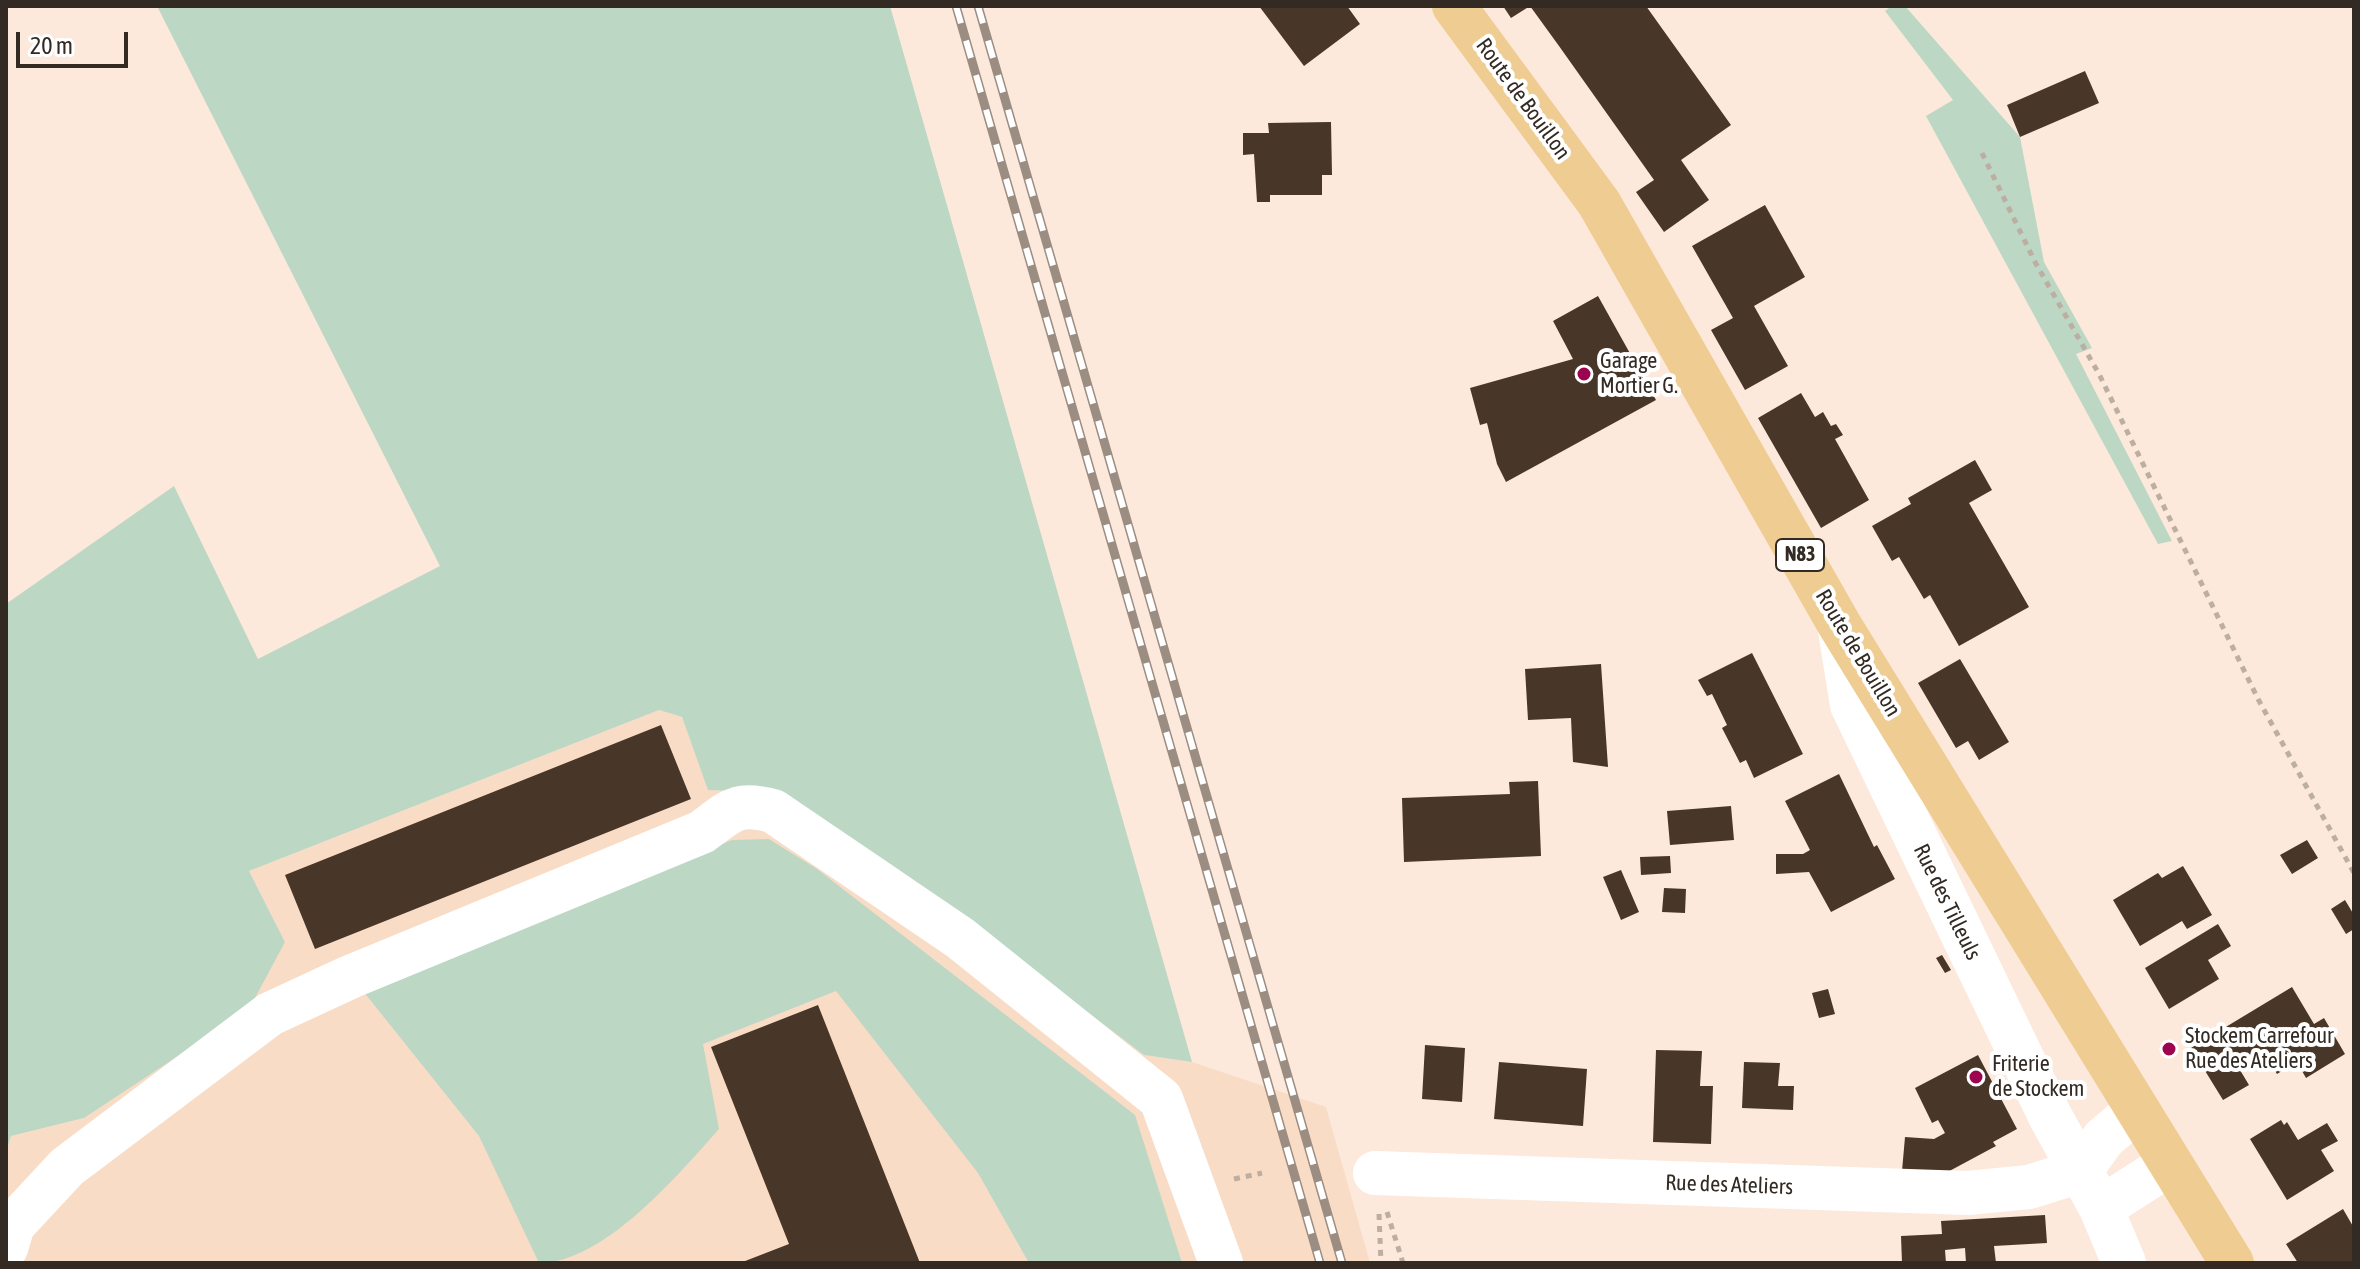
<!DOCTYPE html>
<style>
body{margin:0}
#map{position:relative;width:2360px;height:1269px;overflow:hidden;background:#fce9db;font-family:"Asap Condensed",sans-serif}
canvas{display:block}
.frame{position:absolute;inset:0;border:8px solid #332a23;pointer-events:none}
.scale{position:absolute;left:16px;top:32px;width:112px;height:36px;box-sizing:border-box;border:4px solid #332a23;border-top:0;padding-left:10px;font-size:24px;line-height:28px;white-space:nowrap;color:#332a23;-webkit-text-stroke:6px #fff;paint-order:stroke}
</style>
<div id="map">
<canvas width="2360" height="1269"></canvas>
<div class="frame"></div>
<div class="scale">20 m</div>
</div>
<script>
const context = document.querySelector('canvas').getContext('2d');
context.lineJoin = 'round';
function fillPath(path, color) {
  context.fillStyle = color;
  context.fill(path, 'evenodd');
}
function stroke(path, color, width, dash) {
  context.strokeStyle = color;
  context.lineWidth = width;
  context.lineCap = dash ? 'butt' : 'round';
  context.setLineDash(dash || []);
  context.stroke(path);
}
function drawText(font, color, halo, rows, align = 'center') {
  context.font = font + ' "Asap Condensed",sans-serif';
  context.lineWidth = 8;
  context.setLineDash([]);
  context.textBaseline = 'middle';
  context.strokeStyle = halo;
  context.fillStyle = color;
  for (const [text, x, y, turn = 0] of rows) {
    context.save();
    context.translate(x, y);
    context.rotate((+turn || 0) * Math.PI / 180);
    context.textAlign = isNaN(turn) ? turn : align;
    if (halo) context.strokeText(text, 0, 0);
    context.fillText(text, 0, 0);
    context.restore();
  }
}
const built = new Path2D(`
 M659,710l23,7 27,73 75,3 111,74 249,188 48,7 134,45 44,156h-1364v-110l5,-17 73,-18 201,-176 -36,-71z`);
const green = new Path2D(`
 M157,6h733l302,1056 -48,-7 -249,-188 -111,-74 -76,-3 -26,-73 -23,-7 -410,161 36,71 -36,67 -165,109 -73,18 -5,17v-549l168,-118 84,173 182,-93z
 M1892,6h13l115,131 24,125 48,86 -16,6 96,187 -14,3 -232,-428 27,-16 -68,-89z
 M769,839l48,30 318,246 47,148h-153l-51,-90 -142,-182 -133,53 16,85c-41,46 -115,134 -180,134l-60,-127 -116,-145 369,-151z`);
const building = new Path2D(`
 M1259,6h88l13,18 -56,42z
 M1503,6h143l85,119 -50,35 28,40 -45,32 -28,-40 18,-12 -95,-134 -29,-40 -19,12z
 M2085,71l14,32 -79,34 -13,-32z
 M1331,122l1,53h-10v20h-52v7h-13l-3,-48 -11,1v-22h26l-1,-10z
 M1765,205l40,72 -51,29 34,60 -43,24 -34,-60 22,-12 -41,-72z
 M1598,296l58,104 -150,82 -9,-18 -10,-41 -7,2 -10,-37 103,-29 -20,-38z
 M1801,393l14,24 8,-5 8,14 5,-2 7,11 -8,4 34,61 -48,28 -63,-110z
 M1975,460l17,30 -23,13 60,104 -70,39 -29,-51 -6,4 -25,-42 -7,4 -20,-35 39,-22 -3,-6z
 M1752,653l51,101 -49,24 -8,-18 -6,3 -18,-35 5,-3 -15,-31 -5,2 -9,-16z
 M1960,659l49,83 -30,18 -11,-19 -12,7 -38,-65z
 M1601,664l7,103 -35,-5 -2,-44 -43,2 -3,-51z
 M661,725l30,74 -376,150 -30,-74z
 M1839,774l35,73 3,-2 18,34 -64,33 -22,-40 -33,2v-20h27l7,-4 -25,-49z
 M1538,781l3,75 -137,6 -2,-64 108,-4 -1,-12z
 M1731,806l3,34 -64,5 -3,-34z
 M2307,840l11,18 -26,16 -12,-19z
 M1670,856l1,17 -30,2 -1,-18z
 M2183,866l29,49 -25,14 -5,-8 -42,25 -27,-46 45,-27 4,5z
 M1621,870l18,42 -18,8 -18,-43z
 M1664,888l22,1 -1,24 -23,-1z
 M2345,900l9,15v14l-8,5 -15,-25z
 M2218,924l13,22 -23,14 11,19 -50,30 -24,-41z
 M1942,955l9,15 -6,3 -9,-15z
 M2292,987l22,37 10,-6 21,36 -39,24 -9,-16 -20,12 -15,-24 -25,15 12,20 -26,15 -32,-52z
 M1828,989l7,25 -16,4 -7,-25z
 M818,1005l102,258h-180l49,-19 -78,-197z
 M1425,1045l40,3 -3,54 -40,-3z
 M1656,1050l46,1 -2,35h13l-2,58 -58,-2z
 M1978,1055l39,74 -24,13 3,4 -54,29 -40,-4 3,-34 29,2 11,-6 -7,-13 -6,3 -17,-35z
 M1499,1062l88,7 -4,57 -89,-7z
 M1744,1062l36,1 -2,23h16l-1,24 -51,-2z
 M2281,1120l3,5 3,-3 11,18 29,-17 11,18 -17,9 13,21 -47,29 -37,-61z
 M2343,1209l11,19v35h-56l-12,-19z
 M2045,1215l2,28 -53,3 2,17h-30l-1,-15 -20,2 1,13h-44l-1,-27 41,-2 -1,-13z`);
const path = new Path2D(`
 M1982,153l53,109 64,112 159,325 96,174
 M1234,1179l28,-6
 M1387,1212l16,51
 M1379,1214l2,49`);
const minor = new Path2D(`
 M1839,624l13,81 198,411 51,92 23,55
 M2080,1171l24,-33 33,-28
 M1375,1173l593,20 61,-6 51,-16
 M2101,1208l69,-44
 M6,1248l7,-23 54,-58 203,-153 80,-37 352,-145c29,-21 34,-31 71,-21l187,127 201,161 60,164`);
const major = new Path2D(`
 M1454,6l145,197 240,421 393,639`);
const rail = new Path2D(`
 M956,6l364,1257
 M978,6l364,1257`);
const markers = [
 [1584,374,8,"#9d044f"],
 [2169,1049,8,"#9d044f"],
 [1976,1077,8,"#9d044f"]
];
const shields = [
 [1800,555,48]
];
const shieldNames = [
 ["N83",1800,555]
];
const streetNames = [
 ["Route de Bouillon",1523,99,54],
 ["Route de Bouillon",1858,653,59],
 ["Rue des Tilleuls",1947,902,64],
 ["Rue des Ateliers",1729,1185,2]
];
const poiNames = [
 ["Garage",1600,361],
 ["Mortier G.",1600,386],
 ["Stockem Carrefour",2185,1036],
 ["Rue des Ateliers",2185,1061],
 ["Friterie",1992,1064],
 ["de Stockem",1992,1089]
];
fillPath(built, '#f9dcc5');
fillPath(green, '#bdd7c5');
fillPath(building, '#483628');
stroke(path, '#bdaea2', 5, [6, 6]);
stroke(minor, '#fff', 44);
stroke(major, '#efcd92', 44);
stroke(rail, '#9b8d82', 9);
stroke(rail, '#fff', 6, [18]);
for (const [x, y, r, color] of markers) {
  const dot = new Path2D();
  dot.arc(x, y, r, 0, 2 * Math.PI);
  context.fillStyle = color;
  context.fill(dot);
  stroke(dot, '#fff', 3);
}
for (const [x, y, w] of shields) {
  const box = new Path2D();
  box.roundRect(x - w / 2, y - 16, w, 32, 6);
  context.fillStyle = '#fff';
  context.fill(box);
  stroke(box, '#332a23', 2);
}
drawText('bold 20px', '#332a23', null, shieldNames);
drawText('22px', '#332a23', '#fff', streetNames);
drawText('22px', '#332a23', '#fff', poiNames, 'left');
</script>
